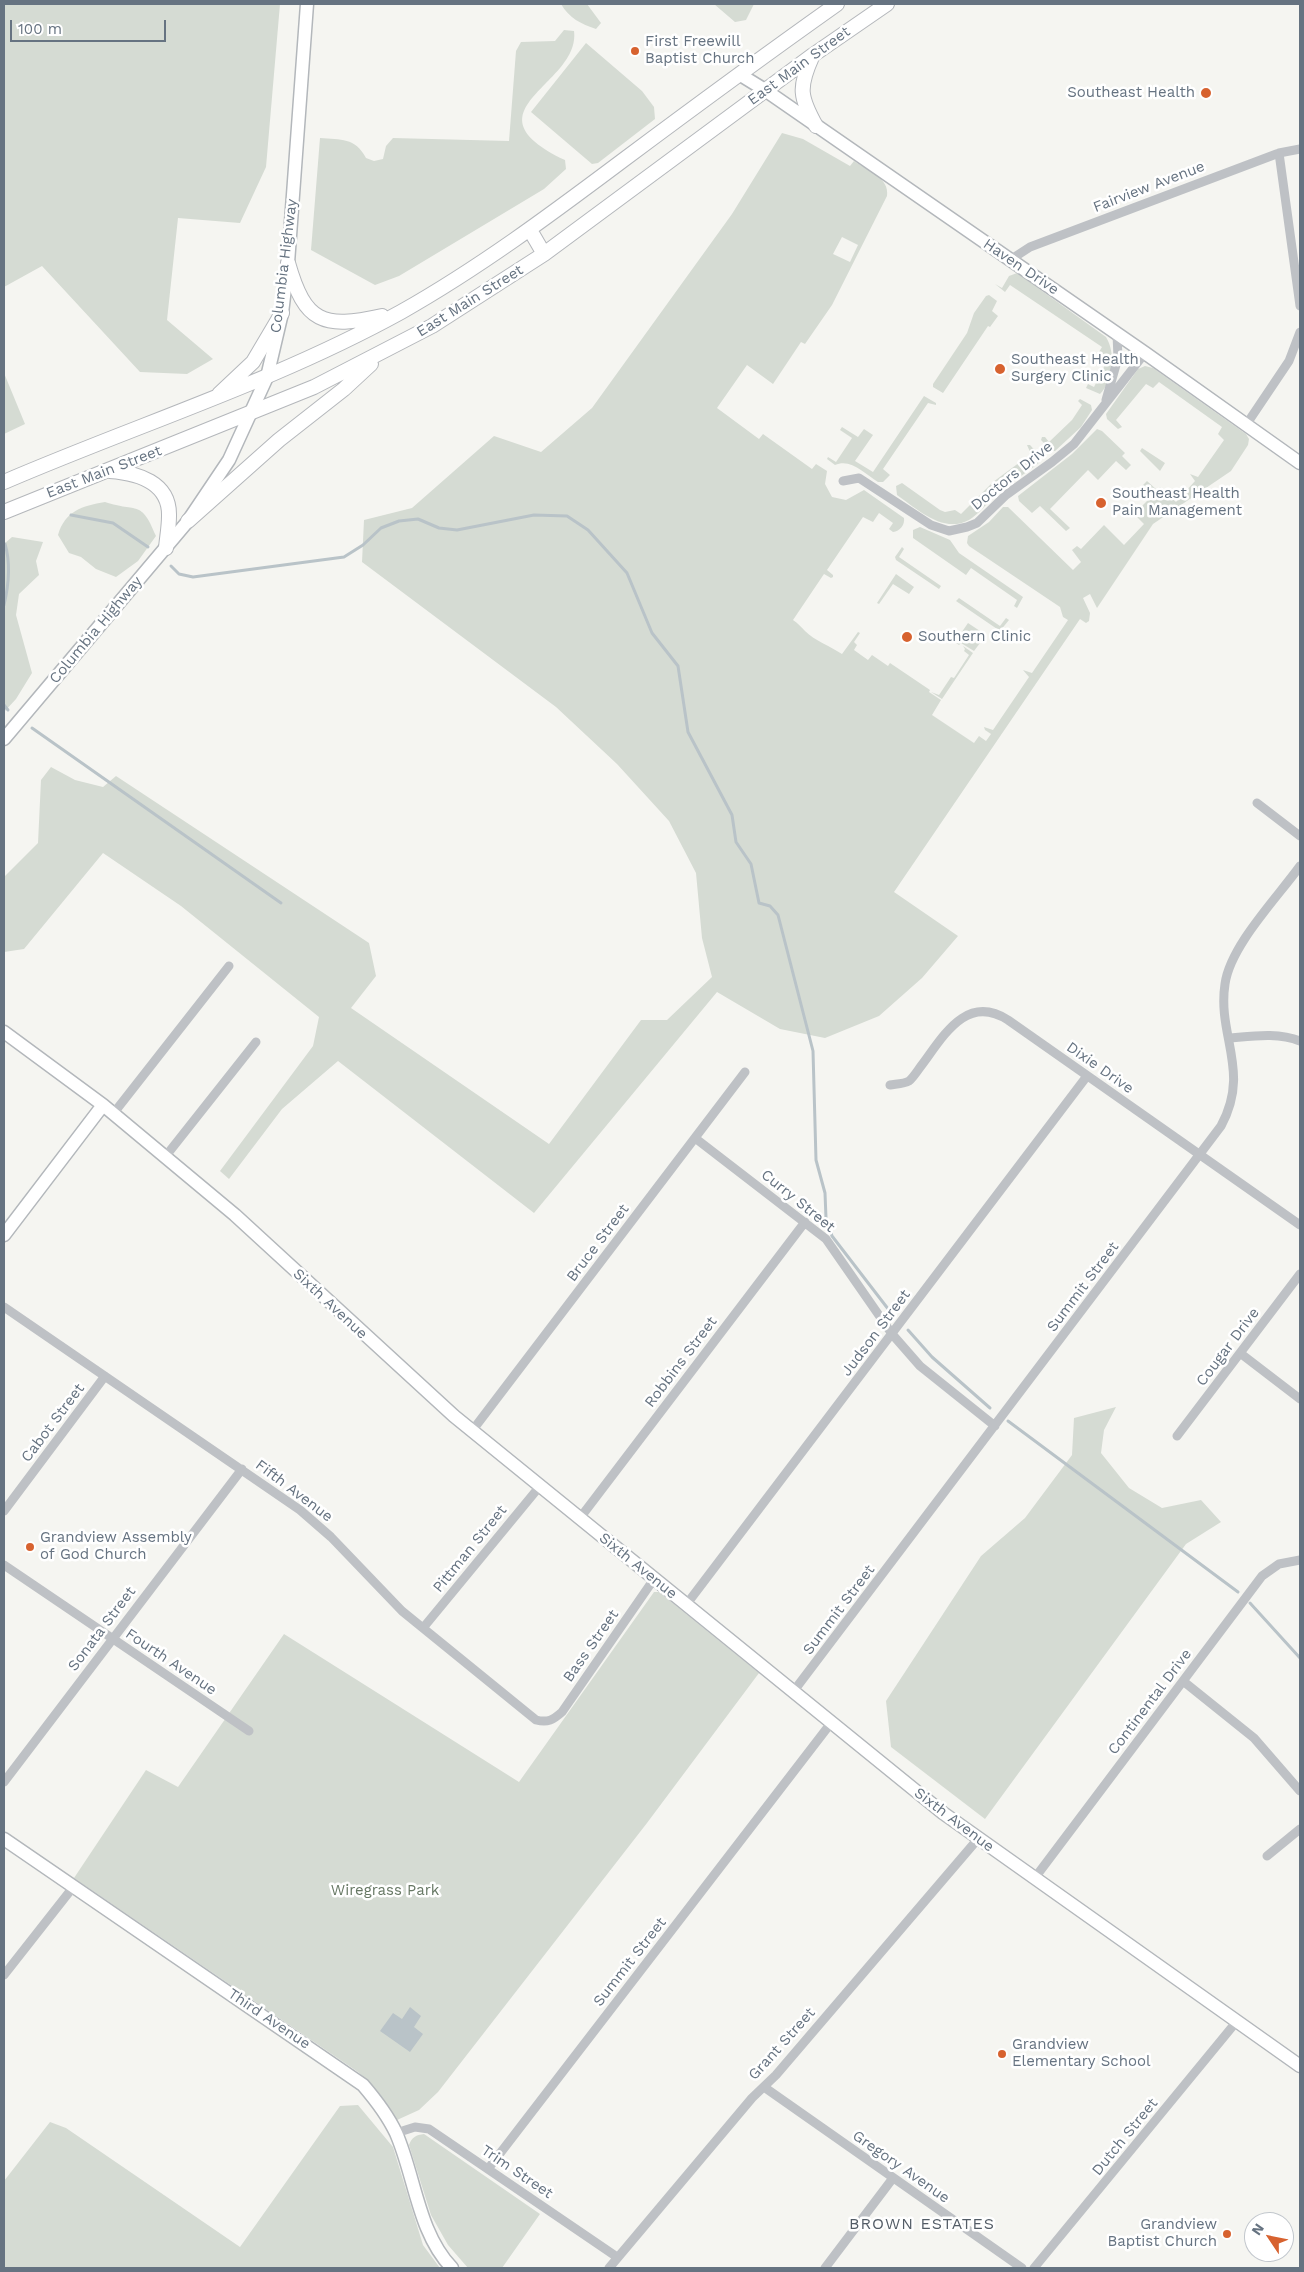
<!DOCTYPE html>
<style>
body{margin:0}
#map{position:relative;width:1304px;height:2272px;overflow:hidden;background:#f5f5f1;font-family:"Work Sans",sans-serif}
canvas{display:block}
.frame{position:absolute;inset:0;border:5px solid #667381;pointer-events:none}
.north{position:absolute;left:1244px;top:2212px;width:50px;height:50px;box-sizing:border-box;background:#fff;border:1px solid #c2c7cd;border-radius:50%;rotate:304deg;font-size:14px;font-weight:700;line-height:20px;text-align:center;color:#667381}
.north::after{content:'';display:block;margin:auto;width:18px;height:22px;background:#d7622f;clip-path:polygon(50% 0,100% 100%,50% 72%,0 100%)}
.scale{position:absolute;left:10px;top:20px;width:156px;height:22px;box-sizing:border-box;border:2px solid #667381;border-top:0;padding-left:6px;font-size:15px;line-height:18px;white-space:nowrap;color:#667381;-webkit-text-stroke:4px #fff;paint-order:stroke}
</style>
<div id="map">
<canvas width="1304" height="2272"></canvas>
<div class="frame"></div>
<div class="north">N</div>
<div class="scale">100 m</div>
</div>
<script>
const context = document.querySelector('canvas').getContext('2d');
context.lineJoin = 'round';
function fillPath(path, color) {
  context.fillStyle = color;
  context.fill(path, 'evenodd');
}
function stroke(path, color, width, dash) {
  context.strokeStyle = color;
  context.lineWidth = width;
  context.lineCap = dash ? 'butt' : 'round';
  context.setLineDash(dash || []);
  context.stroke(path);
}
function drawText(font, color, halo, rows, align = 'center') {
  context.font = font + ' "Work Sans",sans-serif';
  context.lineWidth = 5;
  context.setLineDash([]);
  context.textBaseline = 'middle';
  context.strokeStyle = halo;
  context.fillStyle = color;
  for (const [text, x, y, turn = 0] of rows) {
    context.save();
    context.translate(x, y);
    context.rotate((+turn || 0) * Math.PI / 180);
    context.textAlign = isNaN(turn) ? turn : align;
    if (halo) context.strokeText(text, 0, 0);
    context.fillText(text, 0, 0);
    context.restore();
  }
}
const green = new Path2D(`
 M4,4h276l-14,163 -26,56 -62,-5 -11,102 46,39 -26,15 -47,-2 -98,-106 -38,21z
 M561,4h26l14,19 -5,6c-15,-5 -27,-11 -35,-25z
 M714,4h40l-8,16 -11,2z
 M564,30l10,1c7,54 -113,79 -9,129l1,9 -22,20 -145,87 -24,9 -64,-35 9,-112c21,2 35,-1 46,20l8,3 9,-2 3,-13 7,-8 116,3 7,-90 5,-9 34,-1z
 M586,43l56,48 12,16 1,12 -57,44 -6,1 -61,-52z
 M782,133l21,6 47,27 4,-5c13,9 36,17 33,35l-55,109 -27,39 -4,-2 -28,42 -26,-19 -30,43 42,31 4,-5 49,35 4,-5 11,7 -2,13 7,13 14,3 18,-10 40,28c1,7 -4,13 -11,14l-4,-3 4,-6 -14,-10 -6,9 -10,-5 -36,53 6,5v2l-2,1 -7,-4 -31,46c5,3 8,7 12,11 10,10 25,15 37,23l16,-22 2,1 -6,9 3,3 -3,5 14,10 4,-5 16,11 2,-3 40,27 -1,2 12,8 -9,15 42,28 5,-7 7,5 5,-7 -6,-4 -1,-3 9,3 36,-53 -6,-7 9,3 36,-53 -5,-3 -3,-10 -91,-61 -2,-3 1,-7 21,-14 14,-15h5l65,63 8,-8 -9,-12 5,-4 4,3 23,-24 20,20 20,-21 -10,-10 18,-18 -10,-10 5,-5 10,9 3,-3 16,15 19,-21 -5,-7 8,3 26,-37 -6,-6 4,-7 -63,-45 -6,6 -7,-4 -30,36 6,7 -4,2 -11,-10 -1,-5 32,-45 7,-3 8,2 93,66 3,5 -1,6 -17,26 -78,53 -56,84 -7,-14 -7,4 7,15 -1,8 -3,2 -6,-4 -186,273 64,44 -36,42 -43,38 -54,22 -45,-9 -63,-37 -183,221 -196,-152 -56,48 -53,70 -9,-8 93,-125 6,-29 -138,-111 -78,-53 -79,96 -20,3v-75l34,-34 3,-63 10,-13 24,13 28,7 13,-11 253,167 7,33 -25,32 198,136 92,-124h26l45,-43 -10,-39 -6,-65 -27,-52 -52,-57 -61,-57 -194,-145 2,-42 48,-12 82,-72 47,16 51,-44 140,-194zM842,237l16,8 -8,17 -17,-8z
 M1017,273l89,64c10,16 7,44 -6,57l-14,-6 2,-4 6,3 11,-22 -9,-8 6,-10 -92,-62 -5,7 -10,-8 7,4 7,-12z
 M989,295l8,6 -5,10 6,5 -8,11 -2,-1 -45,67 -10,-6v-3l34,-51 7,-20 12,-17z
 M4,373l21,51 -21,10z
 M924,396l12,7v2l-8,-2 -45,66 7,6 -7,7h-5c-13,-8 -27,-24 -43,-17l-8,-6 1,-2 8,5 16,-24 -12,-8 2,-3 16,10 6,-8 9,6 -18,26 18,11z
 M1080,399l11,6 1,5 -11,17 -26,24h-3l-11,-11 1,-3h3l4,5 23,-22 10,-15 -4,-4z
 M1097,429l5,2 23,22 -3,3 9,9 -5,5 -10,-9 -18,19 -10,-10 -38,39 20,19 -4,3 -26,-25 -8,7 -13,-12 -1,-5 54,-42z
 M1027,445h3l10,11v6c-15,12 -32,22 -46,35 -8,7 -15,17 -25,23 -26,14 -52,-11 -72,-25l-1,-9 6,-3 38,27 5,2 10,-2 6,4 32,-32 38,-28z
 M1142,448l23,15 -5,8 -20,-20z
 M105,502c33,11 36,-3 51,34l-18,25 -22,16 -20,-8 -15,-12 -12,-4 -11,-18c7,-24 24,-29 47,-33z
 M920,527l30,13 9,13 64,44 -6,11 -3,-2 3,-6 -46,-32 -5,7 -53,-37v-8z
 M12,537l31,5 -7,19 3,14 -20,19 -3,21 16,58 -16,26 -12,13v-168z
 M902,547l2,2 -5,8 42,29 -2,3 -43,-29 -1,-3z
 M896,574l18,13 -5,7 -16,-10 -14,20 -2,-1z
 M959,598l41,28 6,-8 3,2 -9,11 -44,-30z
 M968,623l18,12 -12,16 -13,-8 -2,2 -4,-3z
 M963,646l10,7 -31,46 -11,-7 8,3 12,-18 3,1 15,-23 -5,-4 1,-2z
 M1116,1407l-12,23 -3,23 28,35 33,20 39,-8 20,22 -35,22 -201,275 -94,-72 -5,-46 95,-145 44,-38 47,-63 2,-37z
 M654,1592h5l100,81 -112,150 -209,269 -19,18 -22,10 -29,-39 -10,-9 -284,-194 72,-108 32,17 106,-153 235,148z
 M358,2105l35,42 30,98 17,23h-436v-87l46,-59 16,6 174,119 100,-141z
 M424,2134l116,80 -38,54h-34l-20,-23 -17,-30 -22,-70c3,-8 7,-10 15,-11z`);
const water = new Path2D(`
 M410,2007l11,9 -7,11 9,7 -13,18 -30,-21 13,-18 9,6z`);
const stream = new Path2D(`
 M71,515l42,8 35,24
 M171,566l8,8 14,3 151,-20 19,-12 18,-17 18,-7 19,-2 21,9 18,2 77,-15 33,1 21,14 39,43 25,60 26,33 10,66 44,83 4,27 15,22 8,39 11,3 8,9 35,136 3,109 9,33 1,25 6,18 60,78
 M4,605c5,-21 7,-41 1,-61
 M4,705l4,5
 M32,728l249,175
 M908,1330l24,27 58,51
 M1008,1421l230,171
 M1250,1603l50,55`);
const street = new Path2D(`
 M1279,153l21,153
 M1010,260l20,-13 249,-94 21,-4
 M1106,400l12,-42 -1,-24
 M1246,425l43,-64 11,-29
 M843,481l16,-3 72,47 18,6 18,-4 10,-4 29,-28 46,-33 22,-18 71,-91
 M1257,803l43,33
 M1229,1038c24,-2 49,-6 71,3
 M890,1085c5,-1 14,-1 19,-4 4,-3 9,-11 12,-15 22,-29 45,-73 87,-46l292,205
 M113,1114l116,-148
 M695,1138l131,101 66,95 28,32 75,60
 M165,1157l91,-115
 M4,1307l296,203 31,27 71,74 134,109c12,3 17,0 26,-8l92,-133
 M1240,1353l60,46
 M472,1431l273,-359
 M1177,1436l123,-162
 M4,1511l101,-135
 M580,1518l225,-296
 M4,1565l245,166
 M686,1605l401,-529
 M423,1628l117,-142
 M1183,1681l71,57 46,53
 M793,1692l428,-566c30,-55 -4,-90 4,-142 5,-38 52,-86 75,-118
 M4,1782l238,-313
 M1267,1856l33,-27
 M1034,1879l228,-303 17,-12 21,-4
 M4,1975l70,-89
 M764,2087l258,181
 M396,2133l19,-6 14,2 188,128
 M488,2169l343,-446
 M609,2268l143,-170 24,-23 201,-235
 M825,2268l68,-90
 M1034,2268l203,-247`);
const secondary = new Path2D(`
 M739,74l26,16 380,263 155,110
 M4,739l184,-218 41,-61 38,-83 15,-64 6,-50 19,-259
 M4,1032l99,73 132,110 219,201 489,397 357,253
 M4,1235l99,-130
 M4,1839l359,246c12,14 25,31 33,48 19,43 22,100 56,135`);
const primary = new Path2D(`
 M812,57c-14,31 -12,40 4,69
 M530,230l14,24
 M288,263c17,60 35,66 94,53
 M219,394l34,-32 29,-49
 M110,471c27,2 60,11 59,45 0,11 -2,21 -3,32
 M4,482c132,-57 270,-100 397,-170 78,-44 149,-97 221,-151 71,-53 143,-106 215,-157
 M4,512l310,-125 118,-61 112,-72 269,-199 74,-51
 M188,521l91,-81 65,-51 27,-25`);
const markers = [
 [635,51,5,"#d7622f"],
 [1206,93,6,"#d7622f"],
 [1000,369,6,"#d7622f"],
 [1101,503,6,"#d7622f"],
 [907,637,6,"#d7622f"],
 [30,1547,5,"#d7622f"],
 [1002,2054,5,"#d7622f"],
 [1227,2234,5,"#d7622f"]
];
const poiNames = [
 ["First Freewill",645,42],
 ["Baptist Church",645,59],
 ["Southeast Health",1195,93,"right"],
 ["Southeast Health",1011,360],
 ["Surgery Clinic",1011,377],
 ["Southeast Health",1112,494],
 ["Pain Management",1112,511],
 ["Southern Clinic",918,637],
 ["Grandview Assembly",40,1538],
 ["of God Church",40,1555],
 ["Grandview",1012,2045],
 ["Elementary School",1012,2062],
 ["Grandview",1217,2225,"right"],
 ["Baptist Church",1217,2242,"right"]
];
const streetNames = [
 ["East Main Street",799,66,-36],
 ["Fairview Avenue",1149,187,-21],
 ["Columbia Highway",284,266,-83],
 ["Haven Drive",1021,267,34],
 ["East Main Street",470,301,-32],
 ["East Main Street",104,472,-21],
 ["Doctors Drive",1012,476,-39],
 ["Columbia Highway",96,630,-50],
 ["Dixie Drive",1100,1068,35],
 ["Curry Street",798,1201,39],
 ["Bruce Street",598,1243,-53],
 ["Summit Street",1083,1287,-53],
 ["Sixth Avenue",330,1304,43],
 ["Judson Street",876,1333,-53],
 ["Cougar Drive",1228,1347,-53],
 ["Robbins Street",681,1362,-53],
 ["Cabot Street",53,1423,-53],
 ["Fifth Avenue",294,1491,37],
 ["Pittman Street",470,1549,-51],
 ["Sixth Avenue",638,1566,39],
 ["Summit Street",839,1610,-53],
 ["Sonata Street",102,1629,-53],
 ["Bass Street",591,1646,-55],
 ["Fourth Avenue",171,1662,34],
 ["Continental Drive",1150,1702,-53],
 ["Sixth Avenue",954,1820,37],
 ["Summit Street",630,1962,-52],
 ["Third Avenue",269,2019,34],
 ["Grant Street",782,2044,-48],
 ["Dutch Street",1125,2137,-51],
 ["Gregory Avenue",901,2167,35],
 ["Trim Street",517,2172,34]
];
const parkNames = [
 ["Wiregrass Park",385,1891]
];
const neighbourhoodNames = [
 ["BROWN ESTATES",922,2224]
];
fillPath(green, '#d5dbd3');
fillPath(water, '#b9c3c8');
stroke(stream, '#b9c3c8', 3);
stroke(secondary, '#b3b7bb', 15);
stroke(primary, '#b4b7bb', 16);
stroke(street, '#bec1c5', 9);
stroke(secondary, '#fff', 12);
stroke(primary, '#fff', 14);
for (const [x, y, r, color] of markers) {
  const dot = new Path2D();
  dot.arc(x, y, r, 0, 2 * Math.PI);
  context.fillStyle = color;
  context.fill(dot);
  stroke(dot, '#fff', 2);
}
drawText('15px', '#667381', '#fff', poiNames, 'left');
drawText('15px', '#667381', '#fff', streetNames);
drawText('15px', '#677864', '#fff', parkNames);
context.letterSpacing = '1px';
drawText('16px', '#535c66', '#fff', neighbourhoodNames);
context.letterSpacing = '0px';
</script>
